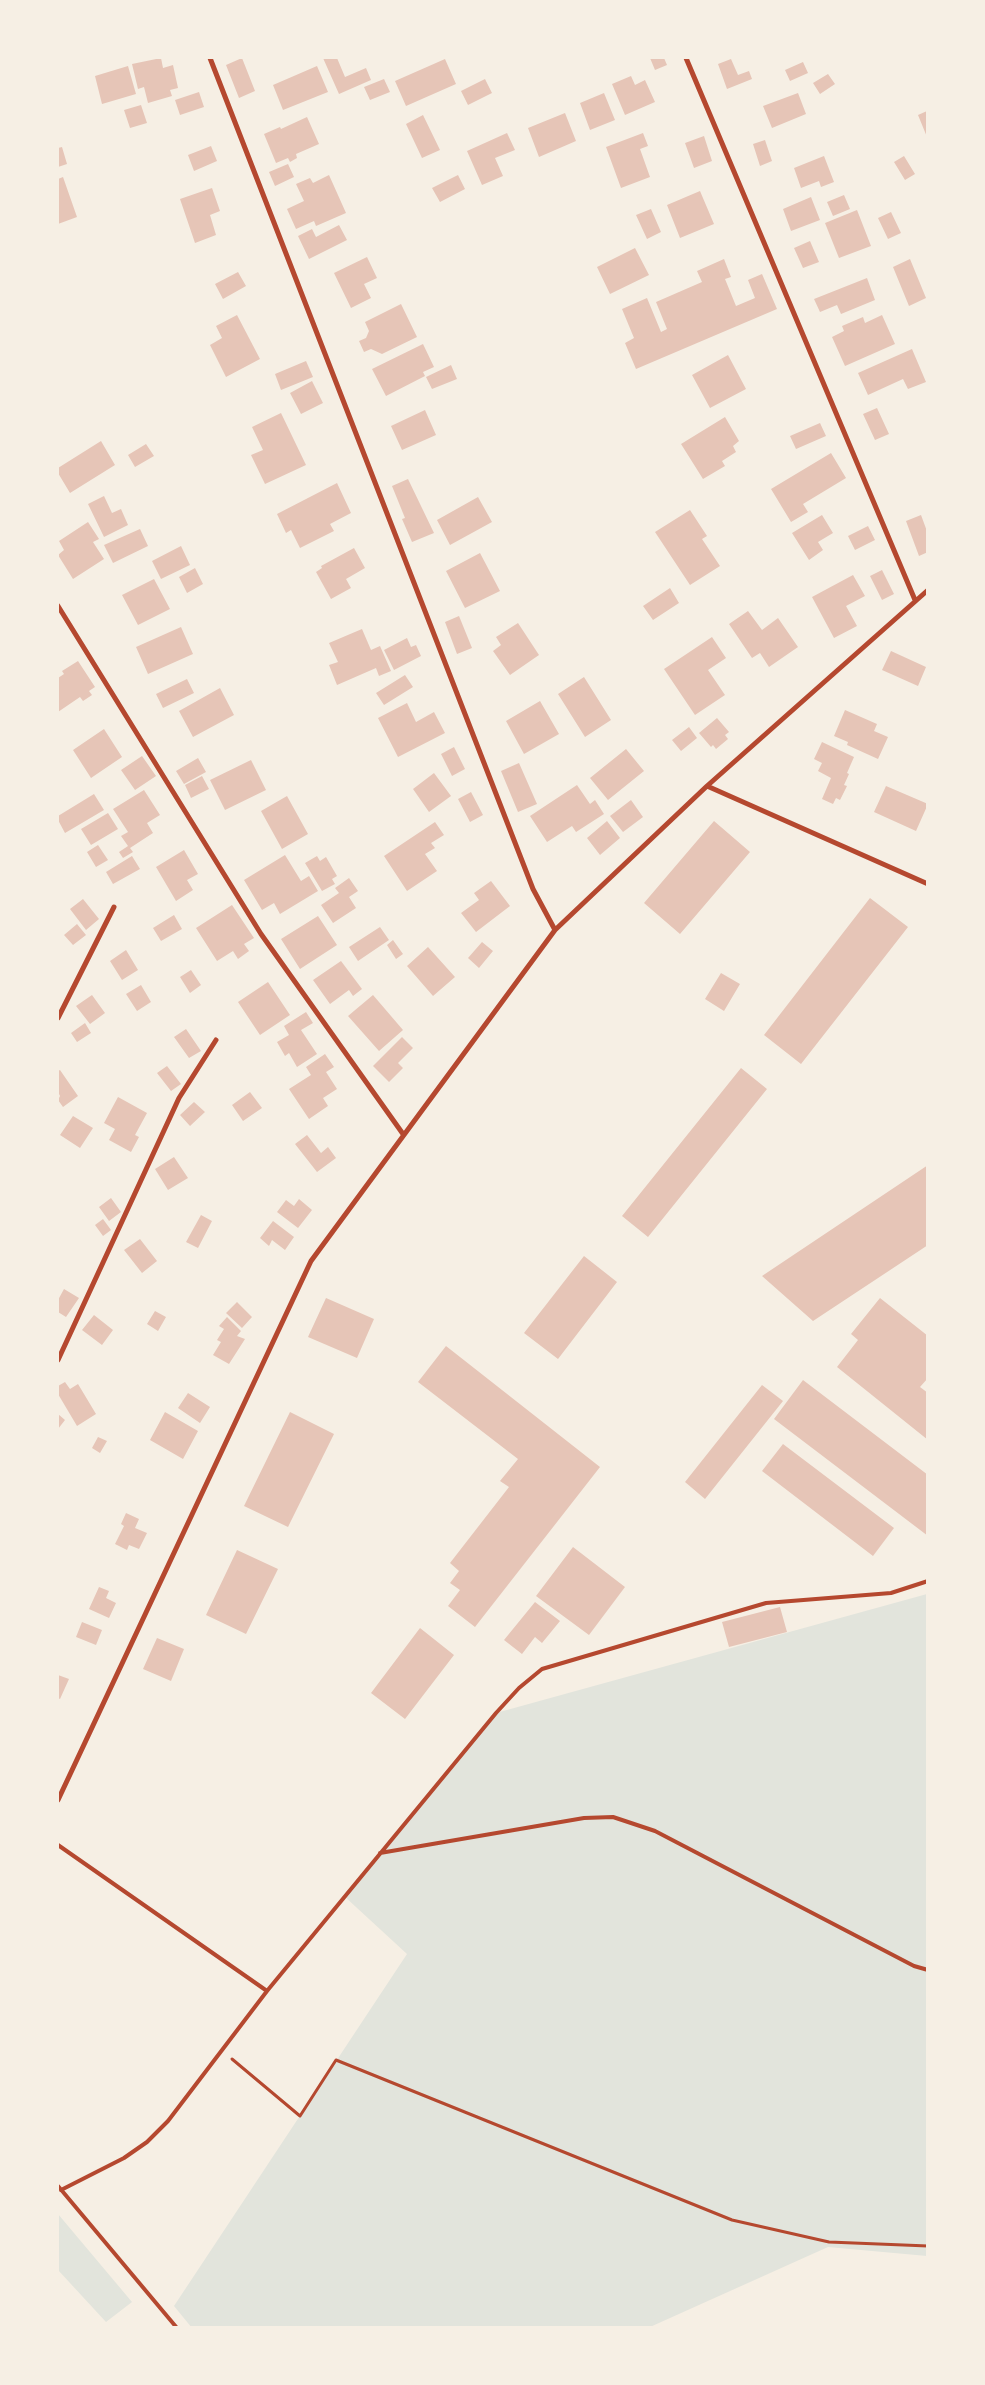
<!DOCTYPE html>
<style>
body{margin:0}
#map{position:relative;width:985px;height:2385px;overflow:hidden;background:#f6efe4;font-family:Lato,sans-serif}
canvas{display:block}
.frame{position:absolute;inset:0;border:59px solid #f6efe4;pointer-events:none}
</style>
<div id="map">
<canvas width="985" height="2385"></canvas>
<div class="frame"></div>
</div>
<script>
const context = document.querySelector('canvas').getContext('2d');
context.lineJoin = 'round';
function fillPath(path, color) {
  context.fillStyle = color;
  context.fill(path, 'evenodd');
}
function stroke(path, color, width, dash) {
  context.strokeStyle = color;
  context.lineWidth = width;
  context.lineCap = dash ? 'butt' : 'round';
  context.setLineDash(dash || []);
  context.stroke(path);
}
const green = new Path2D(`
 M927,1594v662l-99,-9 -178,80 -458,1 -18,-22 233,-352 -63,-58 152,-183z
 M58,2214l74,88 -26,20 -48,-52z`);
const building = new Path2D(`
 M161,58l2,10 10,-3 5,23 -8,2 2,6 -24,7 -4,-16 -6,2 -6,-25z
 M242,58l13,33 -16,7 -13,-33z
 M323,58h14l8,19 21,-9 5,12 -32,14z
 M650,58h14l3,7 -12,5z
 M445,59l11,25 -50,22 -11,-25z
 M731,59l7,16 11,-4 3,8 -25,10 -9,-25z
 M803,62l5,11 -18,8 -5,-11z
 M128,66l8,28 -34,10 -7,-28z
 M317,66l11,26 -45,18 -10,-25z
 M828,74l7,10 -15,10 -7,-11z
 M631,76l4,9 10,-5 10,22 -30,13 -13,-31z
 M384,79l6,13 -20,8 -6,-13z
 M485,79l7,14 -24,12 -7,-14z
 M199,92l5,15 -24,8 -5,-15z
 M604,93l11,27 -25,10 -10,-27z
 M798,93l8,21 -34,14 -9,-22z
 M141,105l6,18 -17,5 -6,-18z
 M927,111v26l-9,-22z
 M565,113l11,28 -37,16 -11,-29z
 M423,115l17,35 -18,8 -16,-34z
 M307,117l12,27 -23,10 1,4 -7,4 -2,-4 -12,5 -12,-29 16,-7 1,2z
 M507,133l8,17 -20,8 8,18 -21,9 -15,-34z
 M643,133l5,13 -8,3 10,28 -29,11 -15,-41z
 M704,136l8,25 -18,7 -9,-25z
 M765,140l7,21 -12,5 -7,-22z
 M211,146l6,15 -23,10 -6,-16z
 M62,147l5,17 -9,3v-19z
 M824,156l10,26 -13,5 -2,-6 -18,7 -7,-20z
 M904,156l11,18 -10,6 -11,-18z
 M288,164l6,13 -19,9 -6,-14z
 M329,175l17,38 -30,13 -2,-5 -18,8 -9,-20 17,-8 -8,-17 14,-6 3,5z
 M458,175l7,14 -25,13 -8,-14z
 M63,177l14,40 -19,7v-45z
 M212,188l8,23 -10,4 6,20 -21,8 -15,-44z
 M700,191l14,33 -34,14 -13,-33z
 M844,195l6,14 -17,7 -6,-14z
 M811,197l9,23 -29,11 -8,-22z
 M651,209l10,23 -14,7 -11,-24z
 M857,210l14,36 -32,12 -14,-35z
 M891,212l10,21 -13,6 -10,-21z
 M339,225l8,15 -38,19 -11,-23 14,-7 4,8z
 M810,241l9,21 -16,6 -9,-20z
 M635,248l14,27 -39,19 -13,-27z
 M367,257l10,21 -13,6 7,14 -20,10 -17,-35z
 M724,259l7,18 -6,2 11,27 19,-8 -7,-18 14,-6 15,35 -141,60 -11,-26 9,-5 -12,-29 25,-11 14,34 6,-3 -11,-27 46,-20 -5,-11z
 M910,259l16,39 -17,8 -16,-39z
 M238,272l8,14 -23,13 -8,-15z
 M867,278l8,22 -34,14 -4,-9 -17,7 -6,-13z
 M401,304l16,33 -35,17 -11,-5 -7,3 -5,-11 7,-3 3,-7 -4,-9z
 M237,315l23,44 -34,18 -16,-32 12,-7 -6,-12z
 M882,315l13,29 -50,22 -13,-29 12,-6 -2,-5 21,-9 2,6z
 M423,344l11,23 -11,5 2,4 -39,20 -14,-27z
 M912,349l14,33 -18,7 -5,-10 -35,16 -10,-22z
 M728,355l18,34 -36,19 -18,-33z
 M306,361l7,16 -32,13 -6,-16z
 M451,365l6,14 -25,10 -6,-12z
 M312,381l11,22 -22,11 -11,-21z
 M877,408l12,26 -14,6 -12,-26z
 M425,410l11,25 -34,15 -11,-24z
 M281,413l25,52 -41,19 -14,-29 12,-5 -11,-23z
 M725,417l14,24 -6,5 3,6 -14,9 3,5 -22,13 -22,-35z
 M820,423l6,13 -30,13 -6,-13z
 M101,441l14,24 -45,28 -12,-20v-5z
 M146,444l8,12 -19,11 -7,-12z
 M831,453l15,25 -43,26 5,8 -17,10 -20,-33z
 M408,479l26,54 -22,9 -10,-23 3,-1 -13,-32z
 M337,483l14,30 -21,11 4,7 -34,17 -9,-18 -5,3 -9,-19z
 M104,496l8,17 9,-4 7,16 -24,12 -16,-33z
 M478,497l14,25 -42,23 -13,-25z
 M690,510l17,26 -5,3 18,27 -30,19 -35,-53z
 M822,515l11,18 -15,9 5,8 -14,10 -17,-27z
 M921,515l7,19v18l-9,4 -13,-35z
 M88,522l11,17 -6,3 11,17 -31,20 -15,-24 6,-5 -5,-9z
 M868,526l7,14 -20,10 -7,-14z
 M140,529l8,17 -35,17 -9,-18z
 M181,546l9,19 -29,14 -9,-18z
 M354,548l11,20 -19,11 5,9 -20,11 -15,-27 6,-4 -1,-2z
 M480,553l20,38 -35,17 -19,-37z
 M195,568l8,16 -16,9 -8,-16z
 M882,570l12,24 -12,6 -12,-24z
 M853,575l12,21 -19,10 11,20 -23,12 -22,-41z
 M154,579l16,30 -32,16 -16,-30z
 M670,588l9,15 -26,17 -10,-14z
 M748,611l14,19 16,-12 20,29 -29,20 -9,-14 -8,5 -23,-34z
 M459,616l13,32 -15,6 -12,-32z
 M518,623l21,32 -29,20 -17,-24 8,-6 -5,-8z
 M181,627l12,27 -45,20 -12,-27z
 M362,629l9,21 9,-4 11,25 -12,5 -3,-8 -39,17 -8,-20 9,-3 -9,-19z
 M712,637l14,21 -18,12 17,25 -30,20 -31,-46z
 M407,638l4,9 5,-2 5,11 -27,14 -10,-20z
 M891,651l35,16 -8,19 -36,-16z
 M78,661l17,26 -6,4 3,4 -9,6 -3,-4 -22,15v-34l6,-4 -2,-3z
 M405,675l8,12 -29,18 -8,-12z
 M584,677l27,43 -26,17 -27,-43z
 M187,679l7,14 -31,15 -7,-14z
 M220,688l14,27 -41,22 -14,-26z
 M540,701l19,33 -35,20 -18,-33z
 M407,703l9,19 18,-10 11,21 -47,24 -20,-39z
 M845,710l32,14 -3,7 14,6 -10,22 -31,-14 1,-3 -14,-6z
 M717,718l12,14 -4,3 3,4 -12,10 -3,-4 -2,2 -12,-14z
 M689,727l8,11 -16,13 -9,-11z
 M104,729l18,28 -31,21 -18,-28z
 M822,742l32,15 -7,16 2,1 -5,11 3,1 -7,14 -4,-2 -3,6 -11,-5 9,-21 -13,-7 4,-8 -8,-4z
 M454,747l11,22 -13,7 -11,-22z
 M626,749l18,22 -36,29 -18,-22z
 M142,756l14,20 -21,14 -14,-20z
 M198,758l8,14 -22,12 -8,-13z
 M251,760l15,30 -41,20 -15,-30z
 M519,763l18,41 -19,8 -17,-41z
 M434,773l17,23 -22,16 -16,-23z
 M202,776l7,13 -18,9 -6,-13z
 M577,785l13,19 5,-4 9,14 -28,18 -4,-6 -25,16 -17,-26z
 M886,786l42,18 -12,27 -42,-19z
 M144,790l16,25 -13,8 6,10 -23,15 3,4 -10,6 -4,-6 9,-6 -7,-10 7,-4 -15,-23z
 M471,792l12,23 -13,7 -12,-23z
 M94,794l10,16 -39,23 -7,-13v-4z
 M287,796l21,38 -26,15 -21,-38z
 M631,800l12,17 -20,15 -13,-16z
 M108,813l10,16 -27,16 -10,-16z
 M607,821l13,17 -20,17 -13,-17z
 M714,821l36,31 -70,82 -36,-31z
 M435,822l9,13 -13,8 4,5 -10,6 12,17 -30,20 -23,-35z
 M98,845l10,15 -12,7 -9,-15z
 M184,850l14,24 -11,6 6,10 -17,11 -20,-34z
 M285,855l16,26 8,-5 9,15 -38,23 -6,-11 -12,7 -18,-30z
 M132,856l8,13 -27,15 -7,-12z
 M317,856l3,5 6,-4 11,19 -5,3 3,5 -13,7 -17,-28z
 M349,878l9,13 -9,6 7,11 -23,15 -12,-18 18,-12 -4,-5z
 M491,881l19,25 -34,26 -15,-19 18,-13 -5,-7z
 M870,898l38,29 -107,137 -37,-29z
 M83,899l16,20 -13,11 -16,-21z
 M232,905l22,33 -10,6 5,7 -11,8 -5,-8 -16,10 -21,-33z
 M174,915l8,14 -21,12 -8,-13z
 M318,916l19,29 -37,24 -19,-30z
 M77,924l9,11 -13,10 -9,-10z
 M380,927l9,13 -31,21 -9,-14z
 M393,940l10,14 -7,5 -9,-14z
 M482,942l11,9 -14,17 -11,-10z
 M428,947l27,30 -22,19 -26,-30z
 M126,950l12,20 -16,10 -12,-19z
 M341,961l21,28 -9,7 -4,-6 -19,14 -17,-24z
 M191,970l10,15 -11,8 -10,-16z
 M721,973l19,11 -16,27 -19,-12z
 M268,982l22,33 -30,20 -22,-33z
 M141,985l10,17 -14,9 -11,-17z
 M92,995l13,18 -15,11 -14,-18z
 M373,995l30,35 -24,21 -31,-35z
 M306,1012l7,11 -12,7 16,24 -20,13 -8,-14 -4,3 -8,-14 12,-7 -5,-9z
 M85,1023l6,10 -14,9 -6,-9z
 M186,1029l15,22 -12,7 -15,-21z
 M402,1037l11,11 -15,15 5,5 -14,14 -16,-16z
 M325,1054l9,13 -8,5 11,17 -14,9 5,8 -19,13 -20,-30 22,-14 -5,-8z
 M167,1066l14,18 -10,7 -14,-18z
 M741,1068l26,21 -119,148 -26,-21z
 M60,1070l18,26 -15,11 -5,-7 2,-4 -2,-4v-21z
 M250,1092l12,16 -19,13 -11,-16z
 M118,1097l29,16 -12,22 4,2 -8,15 -22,-12 6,-11 -11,-6z
 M194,1102l11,10 -15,14 -10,-11z
 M73,1116l20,12 -13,20 -20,-13z
 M307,1135l14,18 7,-6 8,11 -19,14 -22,-28z
 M174,1157l14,21 -20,12 -13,-21z
 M928,1165v80l-115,76 -51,-45z
 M111,1198l10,14 -12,9 -10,-14z
 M299,1199l13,11 -14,18 -21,-16 9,-12 8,6z
 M201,1215l11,6 -14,27 -12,-6z
 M103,1219l8,11 -8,6 -8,-11z
 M273,1221l21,16 -9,13 -13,-10 -3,6 -9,-8z
 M140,1239l17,22 -15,12 -18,-23z
 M584,1256l33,26 -59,77 -34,-26z
 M64,1289l15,9 -13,19 -8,-5v-12z
 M326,1298l48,21 -17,39 -49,-21z
 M880,1298l48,38v42l-8,9 8,6v47l-91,-73 21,-27 -7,-6z
 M237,1302l15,15 -10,11 -16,-15z
 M155,1311l11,6 -8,14 -11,-7z
 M94,1315l19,15 -11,15 -20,-15z
 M227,1317l14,14 -4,5 8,3 -16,25 -16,-9 8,-13 -4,-2 7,-11 -5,-3z
 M446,1346l154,121 -125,160 -27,-21 12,-16 -10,-7 9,-12 -9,-8 59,-76 -9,-6 18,-22 -100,-77z
 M803,1380l125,95v61l-154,-117z
 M65,1382l5,7 8,-5 18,30 -19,12 -19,-32v-8z
 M762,1385l21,16 -78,98 -20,-17z
 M188,1393l22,14 -10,16 -22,-15z
 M165,1412l33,19 -15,28 -33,-19z
 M290,1412l44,22 -46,93 -44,-21z
 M58,1414l7,6 -7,9z
 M98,1437l9,4 -7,12 -8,-5z
 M783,1444l111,84 -21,28 -111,-85z
 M126,1513l13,6 -4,9 12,5 -8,16 -10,-4 -2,5 -12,-6 9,-18 -3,-2z
 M573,1547l52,40 -36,48 -53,-39z
 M237,1550l41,19 -32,65 -40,-19z
 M99,1587l10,4 -3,7 10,5 -7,15 -20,-9z
 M535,1602l25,19 -18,22 -7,-6 -13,17 -18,-14z
 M780,1607l7,25 -58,15 -7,-25z
 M82,1622l20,8 -6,15 -20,-8z
 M420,1628l34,27 -49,64 -34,-26z
 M157,1638l27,11 -13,32 -28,-12z
 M58,1675l11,4 -9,20 -2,-1z`);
const path = new Path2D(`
 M232,2059l68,57 36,-56 396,160 97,22 99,4`);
const service = new Path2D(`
 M58,1845l209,146
 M380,1853l204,-35 29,-1 42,14 259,135 14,4
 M58,2186l119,142
 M61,2190l63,-32 23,-16 21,-21 99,-130 229,-278 23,-25 23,-19 224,-66 125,-10 37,-12`);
const minor = new Path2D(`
 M210,58l323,831 22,41
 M686,58l229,542
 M58,606l203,328 142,200
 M707,786l221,98
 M58,1018l56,-111
 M58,1360l121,-262 37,-58
 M58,1800l253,-539 244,-331 152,-144 221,-196`);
fillPath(green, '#e2e4dc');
fillPath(building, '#e6c5b7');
stroke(path, '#b5482f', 3);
stroke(service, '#b5482f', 4);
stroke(minor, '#b5482f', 5);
</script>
